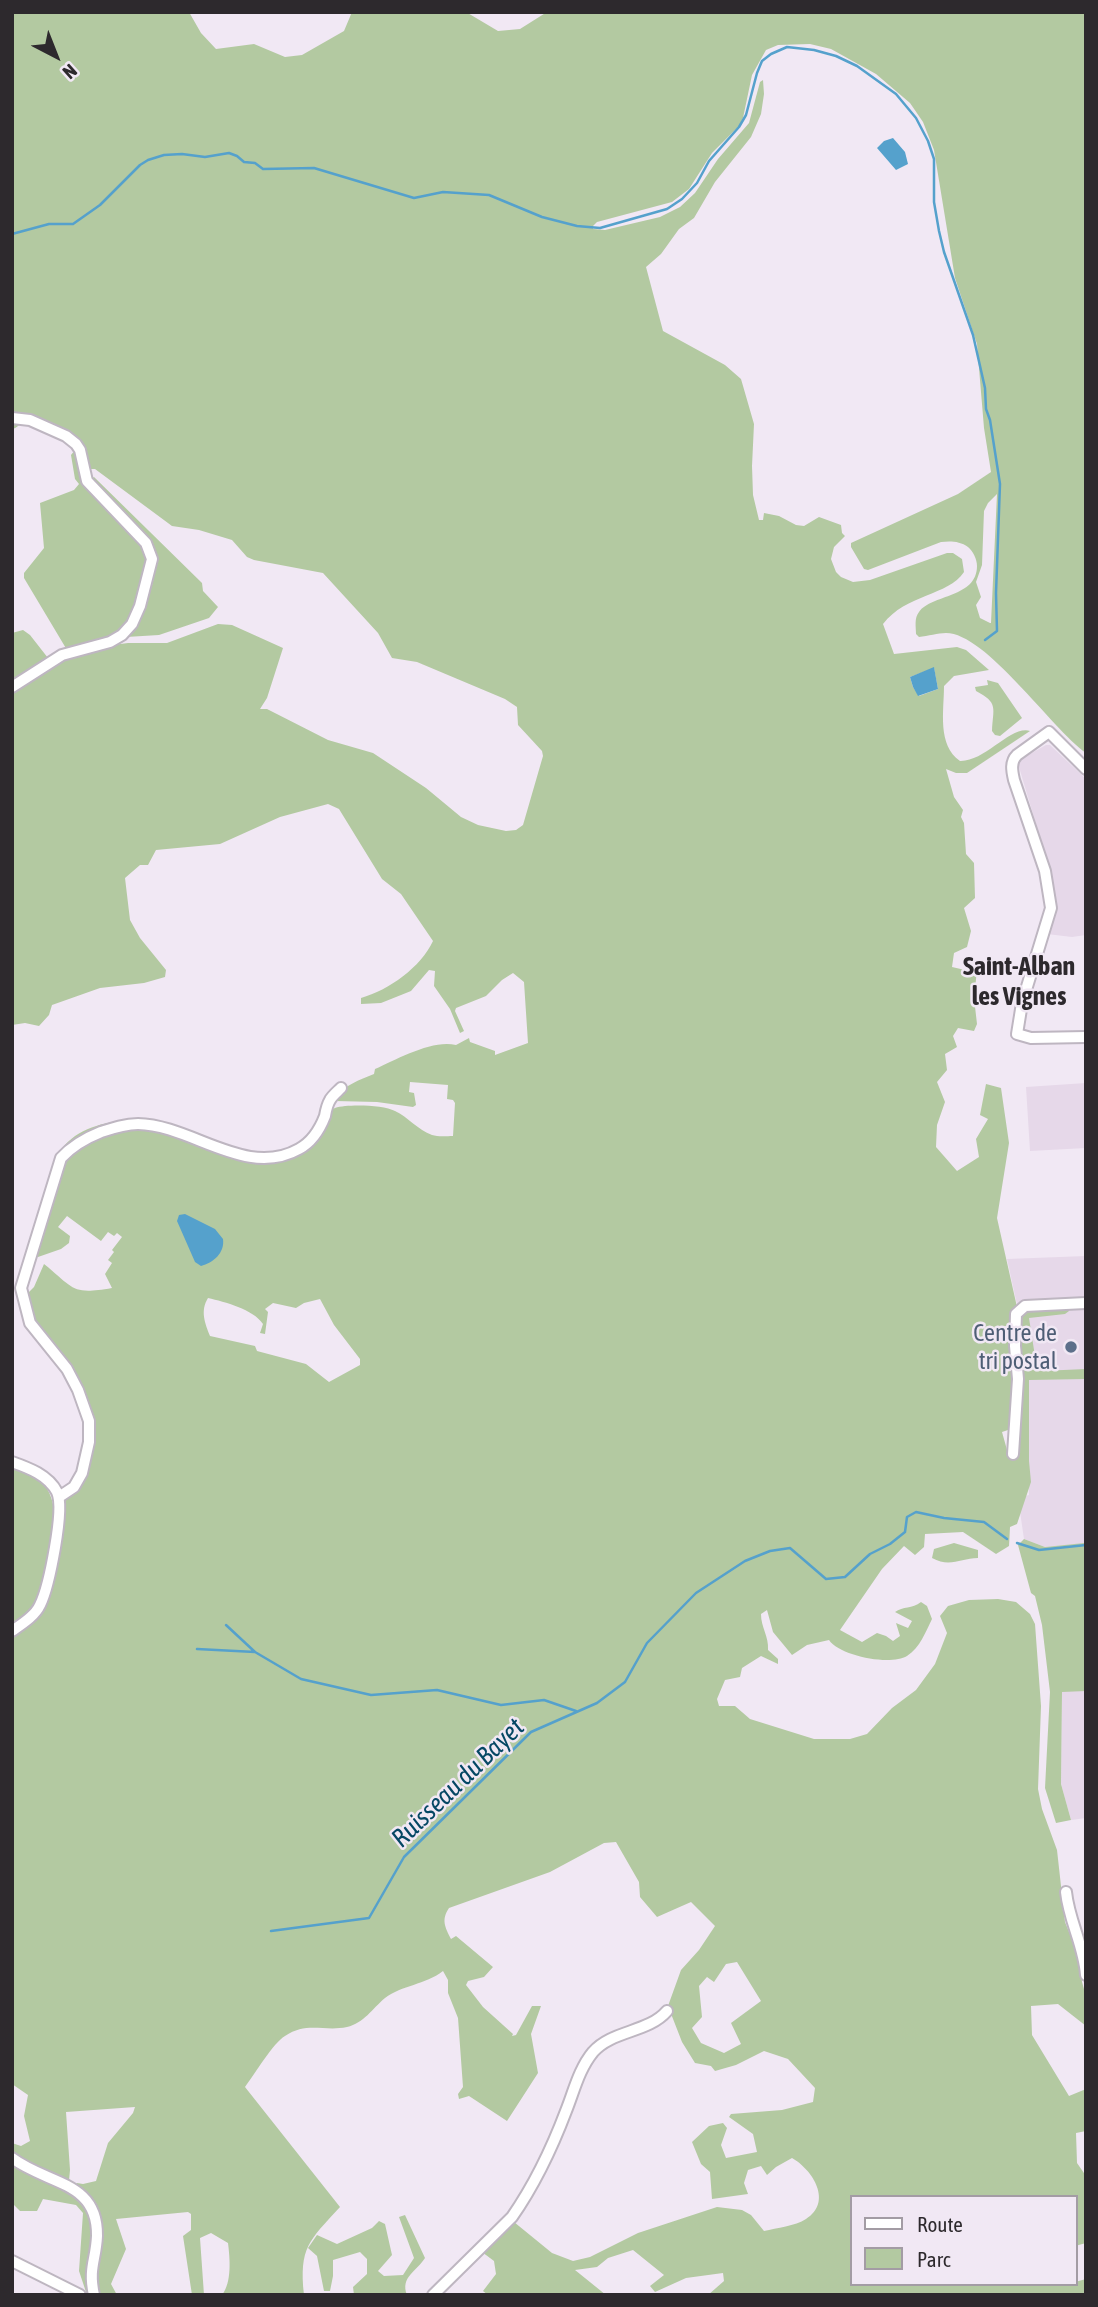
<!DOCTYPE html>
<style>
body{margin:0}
#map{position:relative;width:1098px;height:2307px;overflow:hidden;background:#f1e8f4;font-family:"Asap Condensed",sans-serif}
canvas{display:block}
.frame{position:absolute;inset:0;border:14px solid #2d292d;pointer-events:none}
.legend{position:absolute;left:850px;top:2195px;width:228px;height:91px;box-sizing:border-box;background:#f1e8f4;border:2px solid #a39ca4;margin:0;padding:9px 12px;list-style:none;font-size:21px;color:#2d292d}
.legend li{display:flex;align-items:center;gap:14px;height:35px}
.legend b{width:35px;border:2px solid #a39ca4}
.north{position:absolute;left:21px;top:21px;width:70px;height:70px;-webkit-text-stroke:5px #f1e8f4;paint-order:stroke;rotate:138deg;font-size:19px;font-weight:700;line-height:28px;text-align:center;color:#2d292d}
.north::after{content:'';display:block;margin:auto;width:24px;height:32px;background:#2d292d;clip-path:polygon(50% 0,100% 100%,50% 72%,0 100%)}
</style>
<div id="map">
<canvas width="1098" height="2307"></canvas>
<div class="frame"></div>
<ul class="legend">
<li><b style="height:9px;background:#fff"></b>Route</li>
<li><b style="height:19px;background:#b3c9a1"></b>Parc</li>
</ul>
<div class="north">N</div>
</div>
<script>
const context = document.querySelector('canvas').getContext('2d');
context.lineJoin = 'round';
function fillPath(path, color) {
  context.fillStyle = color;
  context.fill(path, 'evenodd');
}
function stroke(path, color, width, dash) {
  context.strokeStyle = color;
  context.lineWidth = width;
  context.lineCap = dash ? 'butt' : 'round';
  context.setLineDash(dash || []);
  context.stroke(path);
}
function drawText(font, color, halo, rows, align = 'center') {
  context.font = font + ' "Asap Condensed",sans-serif';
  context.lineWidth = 5;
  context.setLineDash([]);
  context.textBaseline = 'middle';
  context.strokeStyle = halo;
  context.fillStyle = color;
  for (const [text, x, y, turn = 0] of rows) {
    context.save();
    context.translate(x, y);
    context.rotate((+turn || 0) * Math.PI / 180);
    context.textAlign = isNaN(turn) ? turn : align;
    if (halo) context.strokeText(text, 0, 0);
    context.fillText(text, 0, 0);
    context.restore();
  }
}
const built = new Path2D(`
 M1046,745h4l36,34v156l-14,2 -25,-3 8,-25 1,-10 -9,-38 -28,-94 2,-8z
 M1086,1083v65l-56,3 -4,-64z
 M1086,1256v287l-41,4 -21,-8 -6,-41 11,-3 -6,-163 -16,-73z
 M1062,1691h24v127l-15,2 -10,-36z`);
const green = new Path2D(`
 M12,12h177l12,21 15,16 38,-5 31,13 17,-2 42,-24 8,-19h114l32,19 22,-2 27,-17h539v741c-35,-25 -100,-120 -140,-120 -8,0 -18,3 -27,4l-3,-3c0,-7 -2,-16 3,-22 13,-18 58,-14 58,-46 0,-7 -4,-15 -9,-19 -8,-6 -18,-6 -27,-5l-73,28 -4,-1 -13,-22v-4l107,-49 33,-22 -7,-44 -7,-84 -22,-66 -21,-128 -11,-28 -13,-19 -34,-29 -45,-25 -21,-5 -32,1 -12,5 -14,25 -9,43 -4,8 -27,27 -23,36 -17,13 -75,20 -4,4v3l12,1 55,-13 20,-10 15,-14 23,-34 31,-36 11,-41 3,-2 1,14 -3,20 -10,23 -36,45 -21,36 -15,11 -18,25 -15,13 17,64 62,34 16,14 13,45 -2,42 1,29 6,25h4l1,-7 15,3 17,9 8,1 15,-9 22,8 1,8 3,3 -11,11 -3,12 5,13 5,5 12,5 17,-2 77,-27h6l9,6 2,13c-16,24 -58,22 -81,52l11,30 63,-7 9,3 23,20 -35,6 -10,10c0,25 -7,59 16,75 25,1 51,-36 70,-30l-63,42h-11l-10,-4 8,28 9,13 -2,7 3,6 2,31 8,9 1,35 -11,10 7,23 -4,16 -13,6 -2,14 13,3 7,-4 5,4 -3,28 3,26 -3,7 -16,-3 -5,8 4,11 -12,7 2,16 -10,12 8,20 -8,23 -1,22 21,24 22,-14 -3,-18 12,-20 -8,-4 6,-31 15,4 8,55 -12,75 20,89 -5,10 -1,8 5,57 -5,47 -9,3 7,25h6l6,-78 -5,-57c6,-20 34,-13 52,-13l1,2 -4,3 -36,4 8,51 4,2 45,-2v10l-57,1v81l2,21 -14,42 -7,3 -1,19 -13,8 -33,-22 -38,2 -1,13 -9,8 -11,-9 -22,23 -42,61 22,12 15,-9 9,3 7,5 7,-5 -4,-13 12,5 4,-7 -17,-9c8,-6 17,-3 26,-10l6,4 5,13c-6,12 -12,29 -25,37 -17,10 -67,0 -78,-16l-22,5 -15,10 -19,-23 -6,-22 -6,4c0,14 8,22 7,36l10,9v5l-17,-8 -19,12 -2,9 -15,3 -8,19 2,7h16l15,13 64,20h36l17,-5 25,-26 24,-18 19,-26 12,-31 -7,-17 8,-10 21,-6 29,-1 18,3 14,12 5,10 6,82 -3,83 4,20 15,41 8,72 15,37 2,23 4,14v30l-28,-22 -27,2 1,29 37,61 17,-7v42l-10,2 1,30 9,13v67l-11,3v-49h-224v87h224v-2l11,-3v16h-378l16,-14 -1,-8 -37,5 -31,14 -5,-6 14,-11 -31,-25 -25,8 -11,9 -22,3 31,25h-118l-5,-4 13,-17 -2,-13 -12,-9 32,-30 38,31 21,8 17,-4 48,-24 79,-26 25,3 9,5 13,16c13,-3 31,-5 42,-12 27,-17 7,-49 -14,-61l-16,9 -9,8 -6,-9 -13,4 -4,13 4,11 -36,5 -2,-27 -9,-8 -9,-22 17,-16 14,-3 4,5 -6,17 5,13 31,-6 -4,-18 -24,-17 2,-3 51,-4 31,-8 2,-14 -27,-29 -24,-8 -28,14 -21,6 -4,-5 -16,-3 -13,-21 -14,-36 13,-36 18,-20 16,-24 -24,-24 -34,15 -17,-20 -1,-15 -23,-40 -12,1 -54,29 -101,36c-8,12 -4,19 2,31l5,-3 37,31 -9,10 -16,4 -2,4 17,22 30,27 -1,2 4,-1 16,-29h9l-10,28 7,39 -31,48 -38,-25 -10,3 -1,-5 5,-7 -5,-69 -10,-25v-13l-5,-9c-18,14 -41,14 -58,27 -13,11 -21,25 -38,29 -23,5 -40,-6 -62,9 -12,7 -30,38 -40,51l95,120c-31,34 -41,40 -36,88h-82c10,-13 8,-36 6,-52l-17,-10 -11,5 4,57h-12l-9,-59 8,-6v-16l-3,-2 -72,7 10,30 -15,35 6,11h-30l-8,-24 4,-58 -7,-8 -33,-6 -6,12h-17l-8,-8v-60l9,3 9,-5 -6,-25 4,-21 -16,-11v-621c36,13 43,33 44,68l5,2 1,-35h4c33,-29 32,-79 13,-116 -17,-34 -44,-44 -54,-86l9,-9 10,-23c31,25 27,31 68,24l-7,-14 7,-11 -4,-3 6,-8 -2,-2 10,-13 -5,-4 -3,3 -6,-4 -7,9 -34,-25 -9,11 12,9 -1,7 -8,6 -23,8 -4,-1 30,-97 -8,-1c13,-25 38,-34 64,-37l2,8 22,-2 11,1 87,31c32,7 69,2 82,-34 3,-7 3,-14 11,-17 13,-4 48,-3 60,3 13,6 23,19 37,24 6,2 15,1 21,1l2,-33 -2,-3 -6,-1 1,-14 -38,-3 -1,10 5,1 2,12 -3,2 -36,-5 -42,-1 -1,-3c11,-13 25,-18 40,-24l1,-5c22,-10 58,-30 81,-24l13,-7 1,4 25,9v4l33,-12 -4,-61 -11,-9 -11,7 -16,16 -30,12 -1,3 9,20 -4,2 -10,-24 -16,-23 1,-15 -6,-1 -18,21 -30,12 -20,1v-6c28,-8 60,-31 72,-57l-32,-47 -19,-15 -43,-70 -11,-5 -48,13 -60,27 -64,6 -8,15h-8l-15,13 5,42 10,18 26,32 -1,7 -21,6 -44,5 -48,17 -3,10 -10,11 -14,-3 -13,2v-392l11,-3 7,5 18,23v5l57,-17 23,-3h39l51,-19 14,1 51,23 -16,50 -7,11h7l61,31 45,13 53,35 35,29 17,8 28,6 10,-1 7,-5 20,-69 -1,-5 -24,-26 -1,-18 -12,-8 -88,-37 -25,-4 -14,-25 -55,-60 -69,-13 -7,-3 -15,-17 -33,-10 -27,-4 -77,-57h-5c-6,-8 -5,-20 -11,-27 -10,-11 -38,-21 -52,-27h-5c-1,8 -2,12 -10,14zM997,494l-6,129h-1l-10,-5 -4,-13 5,-8 -5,-15 6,-17 2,-54 4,-8zM934,668l4,21 -19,7 -6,-9 -3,-10zM208,1298c17,4 45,11 55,26l-3,9 5,1 3,-22 -3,-3 8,-6 23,5 8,-5 16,-4 14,26 26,34v6l-31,17 -23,-18 -49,-13 -2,-5 -45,-10c-5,-13 -10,-25 -2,-38zM737,1962l24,39 -30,22 10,21 -17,9 -23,-10 -9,-15 10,-11 -3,-31 8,-9 7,5 12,-18zM135,2107l-2,6 -25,30 -12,38 -13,3 -6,-1 -9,8 2,-21 -4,-58z
 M75,450l14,30 5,-3 108,106 1,8 15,16 -9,11 -50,17 -33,2c15,-22 30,-49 29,-76l-21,56 -18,18 -49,15 -43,-72v-5l20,-25 -4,-45 34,-13 5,-6 -4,-5 -4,-24z
 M987,680l11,3 24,35 -22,18 -5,-1 -3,-4c1,-23 7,-28 -16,-40l-1,-4 13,-2z
 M1024,1539l21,8 39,-4 2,13v135l-24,1 -1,92 10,36 -15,3 -11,-35 5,-96 -8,-67 -7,-29 -4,-3 -13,-48z
 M954,1543l24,7v8c-17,0 -28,10 -46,0l2,-9z
 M405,2215l20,43c-8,13 -25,19 -18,37h-53l-1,-8 14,-13v-15l-7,-7 -27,8v16l-3,15h-6l-7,-35 -9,-8 9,-13 20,9 35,-16 7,-7 6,3 7,31 -14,16 6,5 19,-1 11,-17 -15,-41z`);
const water = new Path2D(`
 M893,138l12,14 3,12 -12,6 -19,-22 7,-7z
 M934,667l4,22 -20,7 -5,-9 -3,-10z
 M185,1214l30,15 8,10c2,14 -10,24 -22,27l-6,-4 -18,-41 2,-6z`);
const stream = new Path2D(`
 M12,234l37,-10h24l27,-19 40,-40 8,-5 16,-5 18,-1 23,3 24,-4 8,3 7,6 11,1 8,6 51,-1 100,30 29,-6 46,3 53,22 35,9 23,2 67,-19 15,-10 15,-16 12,-22 30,-34 7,-12 11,-42 5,-12 9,-7 16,-7 27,3 22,6 21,10 39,28 20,24 12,23 6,18v43l5,29 5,21 29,83 12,53 1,21 4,11 10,64 -4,109 1,38 -12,9
 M1017,1543l22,7 47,-5
 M226,1625l29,27
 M197,1649l58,3 46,27 70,16 66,-5 64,15 43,-5 32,11
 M271,1931l98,-13 35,-61 127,-125 66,-29 28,-21 22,-39 49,-50 49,-32 25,-10 20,-3 36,31 19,-2 25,-23 20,-10 15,-12 2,-15 9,-5 28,6 40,4 23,17`);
const street = new Path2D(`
 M12,418l18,2 36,16 10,8 4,6 7,31 59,62 6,16 -12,47 -8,18 -10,11 -12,7 -48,13 -50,32
 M1086,769l-37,-37 -32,23c-7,7 -5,16 -3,25l31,91 6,37 -29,95 -5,31 14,4 55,-1
 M1013,1454l5,-75 -3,-33 1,-32 9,-8 61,-3
 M12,1462c17,6 36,13 45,30 8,17 -8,95 -17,113 -5,11 -18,19 -28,26
 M59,1497l15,-10 8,-14 7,-31v-21l-11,-31 -11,-21 -37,-46 -9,-35 40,-130c11,-12 25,-20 40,-26 12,-4 24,-8 37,-8 54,1 108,55 161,25 13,-7 21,-20 26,-33 1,-6 2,-11 5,-16 2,-4 7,-8 11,-12
 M1066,1892c3,29 18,54 20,83
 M12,2158c36,27 86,23 85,78 -1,24 -9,32 -3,59
 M12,2261l68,34
 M433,2295l79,-78c23,-33 40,-69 54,-106 8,-20 13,-42 27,-59 19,-22 55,-19 74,-41`);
const markers = [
 [1071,1347,7,"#5c6f8a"]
];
const serviceNames = [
 ["Centre de",1057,1333],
 ["tri postal",1057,1361]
];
const neighbourhoodNames = [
 ["Saint-Alban",1019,967],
 ["les Vignes",1019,997]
];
const waterNames = [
 ["Ruisseau du Bayet",458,1783,-44]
];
fillPath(built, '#e6d8e9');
fillPath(green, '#b3c9a1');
fillPath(water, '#55a1cc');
stroke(stream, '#55a1cc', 2.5);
stroke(street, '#beb6c1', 14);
stroke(street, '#fff', 10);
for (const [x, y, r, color] of markers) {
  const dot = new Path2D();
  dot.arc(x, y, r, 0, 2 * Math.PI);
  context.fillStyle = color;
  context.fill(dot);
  stroke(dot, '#f1e8f4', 2.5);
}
drawText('24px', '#4e5e75', '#f1e8f4', serviceNames, 'right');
drawText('bold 26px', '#2d292d', '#f1e8f4', neighbourhoodNames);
drawText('italic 26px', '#054764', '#f1e8f4', waterNames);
</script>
